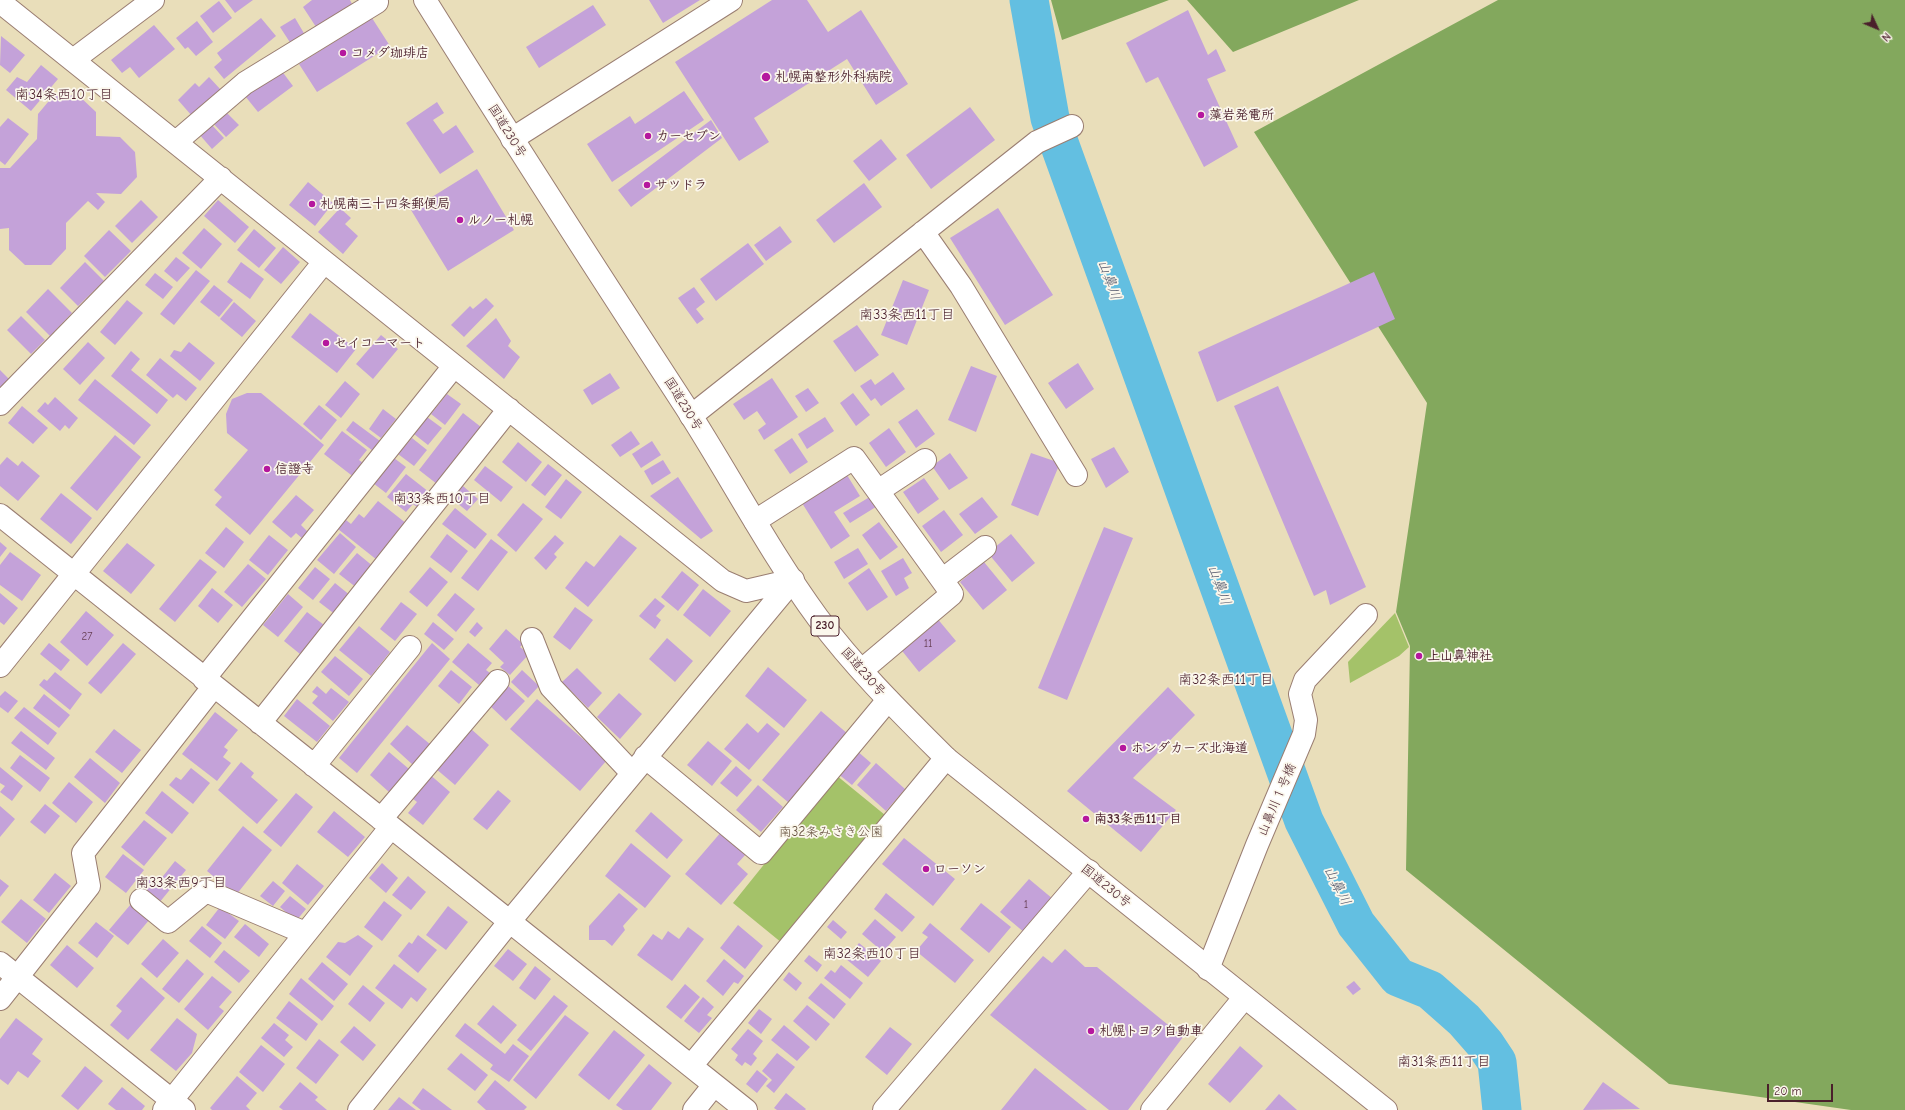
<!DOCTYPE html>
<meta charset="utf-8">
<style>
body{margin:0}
#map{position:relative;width:1905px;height:1110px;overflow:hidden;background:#e9deba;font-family:"Comic Neue",sans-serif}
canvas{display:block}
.north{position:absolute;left:1857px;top:8px;width:40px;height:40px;-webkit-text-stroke:3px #fbf7ec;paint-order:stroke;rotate:134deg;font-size:11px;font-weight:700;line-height:16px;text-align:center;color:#4a1f2b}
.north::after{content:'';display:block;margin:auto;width:14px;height:18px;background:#4a1f2b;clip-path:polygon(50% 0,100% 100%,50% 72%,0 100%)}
.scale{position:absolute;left:1767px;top:1084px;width:66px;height:18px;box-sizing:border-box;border:2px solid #4a1f2b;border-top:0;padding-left:5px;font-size:12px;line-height:14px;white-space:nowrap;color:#4a1f2b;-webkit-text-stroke:3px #fbf7ec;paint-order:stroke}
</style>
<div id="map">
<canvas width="1905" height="1110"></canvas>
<div class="north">N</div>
<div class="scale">20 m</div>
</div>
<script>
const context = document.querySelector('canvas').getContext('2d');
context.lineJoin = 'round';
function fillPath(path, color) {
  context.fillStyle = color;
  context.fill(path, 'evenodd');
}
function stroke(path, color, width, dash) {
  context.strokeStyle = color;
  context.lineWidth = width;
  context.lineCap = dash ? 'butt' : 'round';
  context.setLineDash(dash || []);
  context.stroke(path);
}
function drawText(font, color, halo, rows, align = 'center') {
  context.font = font + ' "Comic Neue","Klee One",sans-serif';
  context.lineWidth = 3.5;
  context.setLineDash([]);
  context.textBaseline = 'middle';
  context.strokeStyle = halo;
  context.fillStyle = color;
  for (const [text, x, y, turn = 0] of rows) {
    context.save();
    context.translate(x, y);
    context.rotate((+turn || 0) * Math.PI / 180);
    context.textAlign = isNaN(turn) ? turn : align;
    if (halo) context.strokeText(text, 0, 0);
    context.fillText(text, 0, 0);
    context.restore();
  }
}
const green = new Path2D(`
 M1395,613l14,34 -10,9 -49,27 -2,-21z
 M836,775l49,40 -103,128 -49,-40z`);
const forest = new Path2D(`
 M1051,0h118l-107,40z
 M1187,0h172l-126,52z
 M1498,0h407v1110h-54l-182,-26 -263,-214 4,-224 -14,-34 31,-209 -173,-271z`);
const river = new Path2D(`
 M1029,0l21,118 254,703 52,103 42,53 32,13 34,30 21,24 12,18 5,48`);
const building = new Path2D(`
 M225,0h28l-18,13z
 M312,0h38l3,6 -35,24 -15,-23z
 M649,0h51l-37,23z
 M772,0h35l21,32 33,-22 47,74 -32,21 -29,-46 -93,59 15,24 -30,19 -64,-99z
 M219,1l13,17 -19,15 -13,-17z
 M593,5l13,20 -67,43 -13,-21z
 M1188,10l20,45 8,-6 10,22 -19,8 31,68 -34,20 -46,-90 -12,6 -20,-40z
 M261,18l15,18 -52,43 -10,-12 8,-7 -5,-7z
 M295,18l10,17 -14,9 -11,-17z
 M372,18l18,28 -73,46 -18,-28z
 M197,21l16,21 -17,14 -8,-9 -3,2 -9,-11z
 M154,25l21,24 -36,29 -9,-11 -8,6 -11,-13z
 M1,36l24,19 -15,18 -10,-8z
 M41,65l17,14 -27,32 -25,-21 11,-13 10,5z
 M281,70l12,16 -35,26 -13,-16z
 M209,77l12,13 -29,26 -14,-16 17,-17 4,4z
 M684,91l20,29 -92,62 -25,-38 43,-28 5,8z
 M78,95l18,17v24l24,1 15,15 2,25 -16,17 -25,-1 9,9 -7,8 -10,-9 -22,22v26l-15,16h-26l-16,-15v-22l-9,1v-61h10l27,-29 1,-25 15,-18z
 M437,102l7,11 -11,7 10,14 13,-9 18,27 -34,22 -34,-51z
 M970,107l25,33 -64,49 -25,-34z
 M224,110l15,15 -13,12 -14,-15z
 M8,118l21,16 -24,31 -5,-4v-34z
 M711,120l11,18 -91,69 -13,-17z
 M210,123l14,15 -12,11 -13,-15z
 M881,139l16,20 -28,22 -16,-20z
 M477,169l37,61 -66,41 -37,-61z
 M308,182l25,21 -18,23 -26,-21z
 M864,183l18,24 -48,36 -18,-23z
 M141,200l17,17 -26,26 -17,-17z
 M218,200l31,27 -14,16 -31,-27z
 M340,208l11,10 -6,6 13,12 -15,18 -25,-22z
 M998,208l55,87 -48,30 -55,-87z
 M780,226l12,16 -26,19 -12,-16z
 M204,228l18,16 -21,25 -19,-16z
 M254,229l22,19 -17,20 -22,-18z
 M109,230l22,21 -26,26 -21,-21z
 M748,243l16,21 -48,37 -16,-22z
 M283,247l17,15 -19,22 -17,-14z
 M176,257l14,11 -13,14 -13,-11z
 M85,262l19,19 -26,25 -18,-18z
 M241,262l23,17 -14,20 -23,-17z
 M196,270l14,11 -36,44 -14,-11z
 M1374,272l21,47 -178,83 -19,-50z
 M155,273l18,14 -10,12 -18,-14z
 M903,280l26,10 -22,55 -26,-10z
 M214,285l19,15 -14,17 -19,-15z
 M694,287l11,15 -9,7 8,10 -7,5 -19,-26z
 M48,289l24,24 -22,23 -24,-24z
 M486,298l8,8 -30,31 -13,-12 19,-19 3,3z
 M127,300l16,13 -28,32 -15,-13z
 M234,302l22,19 -14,16 -22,-18z
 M310,313l46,36 -19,24 -46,-36z
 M21,316l24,24 -14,14 -24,-24z
 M496,318l15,23 -3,5 12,11 -16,22 -38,-33z
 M857,325l22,30 -24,17 -22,-31z
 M381,335l17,14 -25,30 -17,-15z
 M88,342l17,16 -25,27 -17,-16z
 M189,342l26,21 -15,18 -30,-25 4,-6 7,2z
 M131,351l9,8 -9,11 37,30 -11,14 -46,-38z
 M160,358l37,30 -11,13 -9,-7 -4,4 -27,-23z
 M1078,363l16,26 -28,20 -18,-26z
 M971,366l26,10 -21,56 -28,-12z
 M0,370l9,9 -9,9z
 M893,372l12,17 -24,17 -6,-8 -4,3 -11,-15 11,-7 4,6z
 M610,373l10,15 -28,17 -9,-15z
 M772,378l26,39 -34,23 -6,-10 8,-6 -9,-13 -13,9 -11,-16z
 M95,379l56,46 -17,20 -56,-45z
 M345,381l15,13 -19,24 -16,-13z
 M1278,386l88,201 -36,18 -4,-15 -12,6 -80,-190z
 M808,388l11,15 -13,9 -11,-16z
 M247,393h14l63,52 -74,90 -35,-30 7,-8 -8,-7 34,-40 -21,-17 -1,-19 6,-15z
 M853,393l17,22 -14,11 -16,-23z
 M447,394l14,10 -16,21 -14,-11z
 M55,397l23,21 -9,11 -4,-4 -5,6 -23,-20 8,-9 3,3z
 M319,405l18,15 -16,20 -18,-16z
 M22,406l26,22 -15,16 -25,-21z
 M383,409l13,10 -15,19 -12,-9z
 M917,409l18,25 -19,14 -18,-26z
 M463,413l18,14 -44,57 -18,-14z
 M427,417l15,11 -14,17 -14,-11z
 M825,417l9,14 -27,18 -9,-15z
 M353,421l27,20 -7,10 -27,-21z
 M889,428l17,24 -20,15 -17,-24z
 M342,431l25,19 -8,10 7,5 -11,13 -31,-24z
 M631,431l9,13 -20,13 -9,-12z
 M115,435l26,22 -44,54 -27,-23z
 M412,438l15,12 -13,16 -16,-12z
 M792,438l16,24 -18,12 -16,-24z
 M652,441l9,14 -20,13 -9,-14z
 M518,442l24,20 -16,20 -24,-20z
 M1114,447l15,25 -23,16 -15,-29z
 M950,453l18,25 -19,12 -17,-24z
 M1031,453l29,10 -22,53 -27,-11z
 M7,457l11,9 4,-5 18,15 -22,25 -18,-15v-21z
 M394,458l12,9 -20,26 -13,-10z
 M663,460l8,13 -19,12 -8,-14z
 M548,464l14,11 -17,21 -14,-11z
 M485,466l28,21 -12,15 -27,-22z
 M406,474l23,18 -12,15 -4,-3 -7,8 -19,-15z
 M847,475l13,21 -26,16 16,24 -19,13 -29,-46z
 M678,477l35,54 -12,8 -51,-43z
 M924,478l15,21 -21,15 -15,-22z
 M566,479l16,13 -21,27 -16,-12z
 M463,486l15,13 -11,12 -15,-12z
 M61,493l31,25 -21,26 -31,-25z
 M296,495l18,15 -13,15 7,7 -5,7 -7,-6 -5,5 -19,-16z
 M873,495l6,10 -29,18 -7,-10z
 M982,497l16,20 -23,17 -16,-20z
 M378,501l29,23 -30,36 -39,-31 8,-9 5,4 8,-10 5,4z
 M523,503l20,16 -27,33 -19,-17z
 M455,508l32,26 -12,15 -33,-25z
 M944,510l19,25 -22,17 -19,-26z
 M879,522l19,25 -18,13 -18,-25z
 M226,527l18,15 -20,26 -19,-15z
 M1104,527l29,11 -66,162 -29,-12z
 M340,533l16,14 -22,27 -17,-14z
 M447,534l21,17 -17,22 -21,-16z
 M1011,534l24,29 -23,19 -24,-29z
 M269,535l19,15 -20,25 -19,-15z
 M555,535l9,8 -10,11 3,3 -11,13 -12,-12z
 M620,535l17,13 -49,59 -23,-19 21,-27 8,6z
 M491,539l17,13 -30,39 -17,-13z
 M0,542l7,6 -7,9z
 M127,543l28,22 -24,29 -28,-23z
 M858,548l10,16 -24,15 -10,-17z
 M10,552l31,23 -19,26 -22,-16v-20z
 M357,553l17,14 -17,21 -18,-14z
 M903,558l9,15 -8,5 5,10 -13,8 -15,-25z
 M200,559l17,13 -42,50 -16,-13z
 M984,562l23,28 -24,20 -23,-28z
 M248,564l18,15 -24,28 -18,-15z
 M315,567l15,12 -17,21 -15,-12z
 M430,567l18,15 -21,25 -18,-15z
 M869,568l19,29 -21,14 -19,-28z
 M682,571l17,14 -21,26 -17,-14z
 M335,583l16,13 -15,19 -17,-13z
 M212,588l21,17 -15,18 -20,-17z
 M703,589l28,22 -21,26 -27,-22z
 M0,593l18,15 -14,17 -4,-3z
 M455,593l20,16 -19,23 -19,-17z
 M288,594l15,13 -25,30 -15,-12z
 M655,598l10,8 -9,10 5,4 -6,9 -16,-13z
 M401,602l16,12 -22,27 -15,-12z
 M575,607l18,13 -23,30 -17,-13z
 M86,611l28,24 -27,31 -27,-24z
 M307,612l17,13 -24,29 -16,-13z
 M936,617l20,24 -37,31 -20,-25z
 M433,622l21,17 -10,11 -20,-16z
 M477,622l6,6 -8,9 -6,-5z
 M359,626l31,26 -19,24 -32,-26z
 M506,629l17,15 -3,3 9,7 -19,21 -10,-8 4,-4 -15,-14z
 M667,638l26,23 -18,21 -26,-23z
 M49,643l21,17 -9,11 -21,-17z
 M123,643l13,11 -35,40 -13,-11z
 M432,643l18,16 -93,114 -18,-15z
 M468,643l24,20 -6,7 4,3 -11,12 -27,-23z
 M335,656l28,23 -14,17 -28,-24z
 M768,667l39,33 -23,28 -39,-32z
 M577,668l25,25 -14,15 -26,-26z
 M451,670l21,17 -13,17 -21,-18z
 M522,670l17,16 -11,12 -17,-16z
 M55,672l27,22 -12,16 -31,-25 5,-6 3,2z
 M506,684l19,17 -19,20 -18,-17z
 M317,686l9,8 5,-6 18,14 -16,19 -21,-18 6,-7 -6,-4z
 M1168,687l27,28 -62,63 43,32 -35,42 -74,-61z
 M5,691l13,10 -10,12 -8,-6v-11z
 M619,693l23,21 -22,25 -23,-22z
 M44,694l26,21 -11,13 -26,-20z
 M297,699l33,27 -13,16 -33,-26z
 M537,699l70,61 -27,31 -70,-62z
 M24,707l33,26 -9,12 -34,-27z
 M821,711l27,23 -59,69 -27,-23z
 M215,712l23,18 -14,17 4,3 -5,7 8,6 -14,18 -35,-27z
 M747,723l11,10 9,-10 13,11 -31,36 -25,-21z
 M407,725l24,20 -18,20 -23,-21z
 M470,728l19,17 -34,40 -20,-17z
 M114,729l27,21 -19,23 -27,-21z
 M21,731l34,27 -9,12 -35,-27z
 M708,741l24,20 -20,25 -25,-21z
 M856,750l15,13 -19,22 -15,-12z
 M389,752l20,17 -20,23 -19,-17z
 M20,755l30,23 -10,14 -30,-24z
 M90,758l30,25 -15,20 -31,-26z
 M241,762l13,11 -3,4 27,23 -21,24 -39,-34z
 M876,763l29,26 -19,22 -29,-26z
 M736,766l16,14 -15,17 -17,-14z
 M0,767l23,19 -11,15 -12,-9 5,-6 -5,-3z
 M191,768l19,15 -17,21 -24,-19 7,-8 5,3z
 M428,773l22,19 -27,33 -15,-12 9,-11 -8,-6z
 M69,782l24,20 -17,21 -24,-20z
 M758,785l25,22 -22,25 -25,-22z
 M498,790l13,11 -24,29 -14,-11z
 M162,791l27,22 -17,21 -27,-21z
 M296,793l17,14 -32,40 -18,-15z
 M45,804l15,12 -15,18 -15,-12z
 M0,806l15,13 -15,18z
 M334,811l31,26 -17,20 -31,-25z
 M651,812l32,28 -16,19 -32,-28z
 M144,820l23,18 -23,28 -23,-19z
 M243,826l29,24 -36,45 -29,-24z
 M722,831l25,22 -10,11 11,10 -27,31 -36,-31z
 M904,838l51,41 -22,27 -51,-42z
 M631,843l40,33 -26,32 -40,-32z
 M123,854l21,16 -18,23 -21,-16z
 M175,861l11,9 -27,33 -18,-14 8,-10 7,6z
 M382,863l16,15 -12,15 -17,-15z
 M297,864l27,22 -16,19 -26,-22z
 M55,873l16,13 -22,27 -16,-13z
 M408,876l18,16 -15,18 -19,-15z
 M0,879l9,7 -9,11z
 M1029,879l24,20 -28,34 -25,-21z
 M273,881l12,10 -12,15 -13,-10z
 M619,893l19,16 -15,17 2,4 -13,16 -7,-6h-16v-14z
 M886,893l29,24 -13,15 -28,-23z
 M290,896l16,13 -10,12 -16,-14z
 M21,899l25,20 -19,24 -26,-21z
 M384,901l18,14 -20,26 -18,-14z
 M981,903l30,24 -22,26 -29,-24z
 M131,904l19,15 -22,26 -19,-15z
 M448,906l20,16 -22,28 -20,-15z
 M220,907l19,14 -14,18 -19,-14z
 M875,919l21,18 -13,15 -21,-18z
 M833,920l14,12 -6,7 -14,-12z
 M96,922l18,14 -17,22 -19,-15z
 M930,923l44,37 -19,23 -39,-32 12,-14 -6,-4z
 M245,924l24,20 -10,13 -25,-20z
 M738,925l25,21 -18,23 -25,-21z
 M202,926l20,17 -12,15 -21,-17z
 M688,927l16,12 -32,42 -35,-26 16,-21 9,6 6,-9 11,8z
 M358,935l15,11 -23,30 -24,-19 12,-15 7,1z
 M418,935l19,15 -19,23 -20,-17 11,-14 3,2z
 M163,939l16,14 -22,25 -16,-14z
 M859,943l22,18 -13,16 -22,-18z
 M67,945l27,23 -17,20 -27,-23z
 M508,949l19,15 -14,17 -19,-15z
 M1065,949l20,18h12l86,70 -55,73h-19l-119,-95 53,-59 9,7z
 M224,950l26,21 -11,12 -25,-21z
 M809,955l13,10 -5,7 -13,-11z
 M187,959l17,15 -25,29 -17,-14z
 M724,959l20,17 -6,8 -4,-2 -11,14 -17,-15z
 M322,962l26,22 -14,17 -26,-22z
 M394,964l33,25 -10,13 -6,-5 -9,12 -27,-21z
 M841,965l22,18 -13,16 -26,-21 7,-8 4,3z
 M535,966l16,13 -16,21 -16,-12z
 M789,972l13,11 -6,8 -13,-11z
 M212,976l20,16 -13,15 5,4 -16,19 -24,-21z
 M141,977l24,21 -37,42 -18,-15 12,-14 -6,-5z
 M301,978l33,28 -12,15 -33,-27z
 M1354,981l7,8 -8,6 -7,-8z
 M821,983l25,21 -12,15 -26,-21z
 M685,984l15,13 -19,22 -15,-12z
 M363,985l22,18 -15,19 -22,-18z
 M554,995l14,11 -37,45 -14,-11z
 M703,997l11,10 -7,8 5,3 -13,15 -15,-12z
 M289,1001l29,23 -12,17 -30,-23z
 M493,1005l24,20 -16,19 -24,-20z
 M807,1005l23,19 -14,17 -23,-20z
 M759,1009l13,10 -11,15 -13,-11z
 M565,1015l24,18 -53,66 -23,-19z
 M16,1018l27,21 -11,15 9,7 -13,17 -10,-7 -10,14 -8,-6v-40z
 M177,1018l20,16 -5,19 -16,18 -26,-21z
 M274,1023l15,12 -4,5 8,7 -9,10 -23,-19z
 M465,1023l40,31 8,-10 16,12 -20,26 -19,-13 3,-4 -38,-29z
 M784,1025l26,22 -13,14 -26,-21z
 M354,1026l22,19 -13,16 -23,-19z
 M890,1027l22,17 -25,31 -22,-18z
 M748,1029l15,12 -10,13 4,4 -6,8 -6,-4 -3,4 -7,-6 3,-5 -7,-6z
 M614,1030l31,25 -36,45 -31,-25z
 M319,1039l20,16 -23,29 -20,-16z
 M261,1045l24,19 -22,28 -24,-20z
 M1240,1046l23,20 -33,37 -22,-19z
 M461,1053l27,22 -13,16 -28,-22z
 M777,1053l18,14 -21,26 -8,-7 6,-6 -10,-9z
 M649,1064l23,19 -21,27h-28l-7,-5z
 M85,1066l18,15 -25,29 -17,-14z
 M1035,1068l52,42h-86z
 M757,1070l11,9 -11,14 -11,-9z
 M237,1076l20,17 -11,13 4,4h-38l-2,-2z
 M495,1080l32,27 -3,3h-38l-9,-8z
 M300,1082l18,15 -3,3 12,10h-44l-4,-3z
 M1603,1082l37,27 -57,1z
 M122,1087l23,19 -3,4h-26l-8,-6z
 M423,1088l29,22h-31l-9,-7z
 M786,1093l20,16 -1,1h-28l-3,-2z
 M1279,1094l18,16h-32z
 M399,1097l17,13h-28z`);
const minor = new Path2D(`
 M0,2l723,579 23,10 47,-11
 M73,60l80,-60
 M512,139l219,-139
 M176,142l69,-59 132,-81
 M923,232l38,54 115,189
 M0,404l221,-226
 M691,416l346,-274 35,-16
 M878,491l47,-31
 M0,515l746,595
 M755,521l99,-63 88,122 10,14 -90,76
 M942,580l43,-33
 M532,639l19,48 81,86
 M0,666l324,-404
 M204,679l250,-313
 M260,723l249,-314
 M645,757l116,96 127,-153
 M314,766l96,-119
 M381,819l117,-138
 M141,900l27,22 38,-31 99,42
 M0,963l184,147
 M1208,969l49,-124 47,-111 2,-14 -6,-26 5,-14 61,-65
 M0,999l89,-113 -6,-33 131,-167
 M691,1066l255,-308
 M164,1110l227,-283
 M359,1110l151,-189 283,-341
 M694,1110l20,-25
 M884,1110l205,-239
 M1152,1110l92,-112`);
const highway = new Path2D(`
 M425,0c85,136 172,271 260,406 45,70 84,145 133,212 38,51 83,95 128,140l440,352`);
const markers = [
 [343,53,4,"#b5179e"],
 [766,77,5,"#b5179e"],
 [1201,115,4,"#b5179e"],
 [648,136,4,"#b5179e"],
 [647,185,4,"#b5179e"],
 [312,204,4,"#b5179e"],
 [460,220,4,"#b5179e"],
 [326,343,4,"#b5179e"],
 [267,469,4,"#b5179e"],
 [1419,656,4,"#b5179e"],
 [1123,748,4,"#b5179e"],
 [1086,819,4,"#b5179e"],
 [926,869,4,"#b5179e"],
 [1091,1031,4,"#b5179e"]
];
const numberNames = [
 ["27",87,637],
 ["11",928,644],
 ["1",1026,905]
];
const shields = [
 [825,626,28]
];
const shieldNames = [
 ["230",825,626]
];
const poiNames = [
 ["コメダ珈琲店",351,53],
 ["札幌南整形外科病院",775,77],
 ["藻岩発電所",1209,115],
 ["カーセブン",656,136],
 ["サツドラ",655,185],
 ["札幌南三十四条郵便局",320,204],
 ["ルノー札幌",468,220],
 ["セイコーマート",334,343],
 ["信證寺",275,469],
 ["上山鼻神社",1427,656],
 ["ホンダカーズ北海道",1131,748],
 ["南33条西11丁目",1094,819],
 ["ローソン",934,869],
 ["札幌トヨタ自動車",1099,1031]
];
const streetNames = [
 ["国道230号",507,131,58],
 ["国道230号",683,404,58],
 ["国道230号",863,672,49],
 ["山鼻川１号橋",1277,800,-67],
 ["国道230号",1106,886,39]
];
const parkNames = [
 ["南32条みさき公園",831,832]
];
const neighbourhoodNames = [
 ["南34条西10丁目",64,95],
 ["南33条西11丁目",907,315],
 ["南33条西10丁目",442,499],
 ["南32条西11丁目",1226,680],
 ["南33条西9丁目",181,883],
 ["南32条西10丁目",872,954],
 ["南31条西11丁目",1444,1062]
];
const waterNames = [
 ["山鼻川",1109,280,70],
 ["山鼻川",1219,585,70],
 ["山鼻川",1337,886,63]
];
fillPath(green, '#a4c269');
fillPath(forest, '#83a85d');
stroke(river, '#63bfe1', 39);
fillPath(building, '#c4a2d9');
stroke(minor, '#9a7e72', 24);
stroke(highway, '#9a7e72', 24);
stroke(minor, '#fff', 22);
stroke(highway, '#fff', 22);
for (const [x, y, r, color] of markers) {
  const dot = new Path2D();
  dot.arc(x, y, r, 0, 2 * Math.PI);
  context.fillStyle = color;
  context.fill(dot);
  stroke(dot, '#fbf7ec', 1.5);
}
drawText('11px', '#684056', null, numberNames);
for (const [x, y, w] of shields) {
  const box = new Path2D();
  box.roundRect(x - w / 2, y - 10, w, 20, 3);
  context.fillStyle = '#fbf7ec';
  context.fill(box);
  stroke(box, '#4a1f2b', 1);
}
drawText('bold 12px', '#4a1f2b', null, shieldNames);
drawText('bold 13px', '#4a1f2b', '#fbf7ec', poiNames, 'left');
drawText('13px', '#4a1f2b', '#fbf7ec', streetNames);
drawText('13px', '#65503e', '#fbf7ec', parkNames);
drawText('14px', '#4a1f2b', '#fbf7ec', neighbourhoodNames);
drawText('italic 14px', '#53576b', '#fbf7ec', waterNames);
</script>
